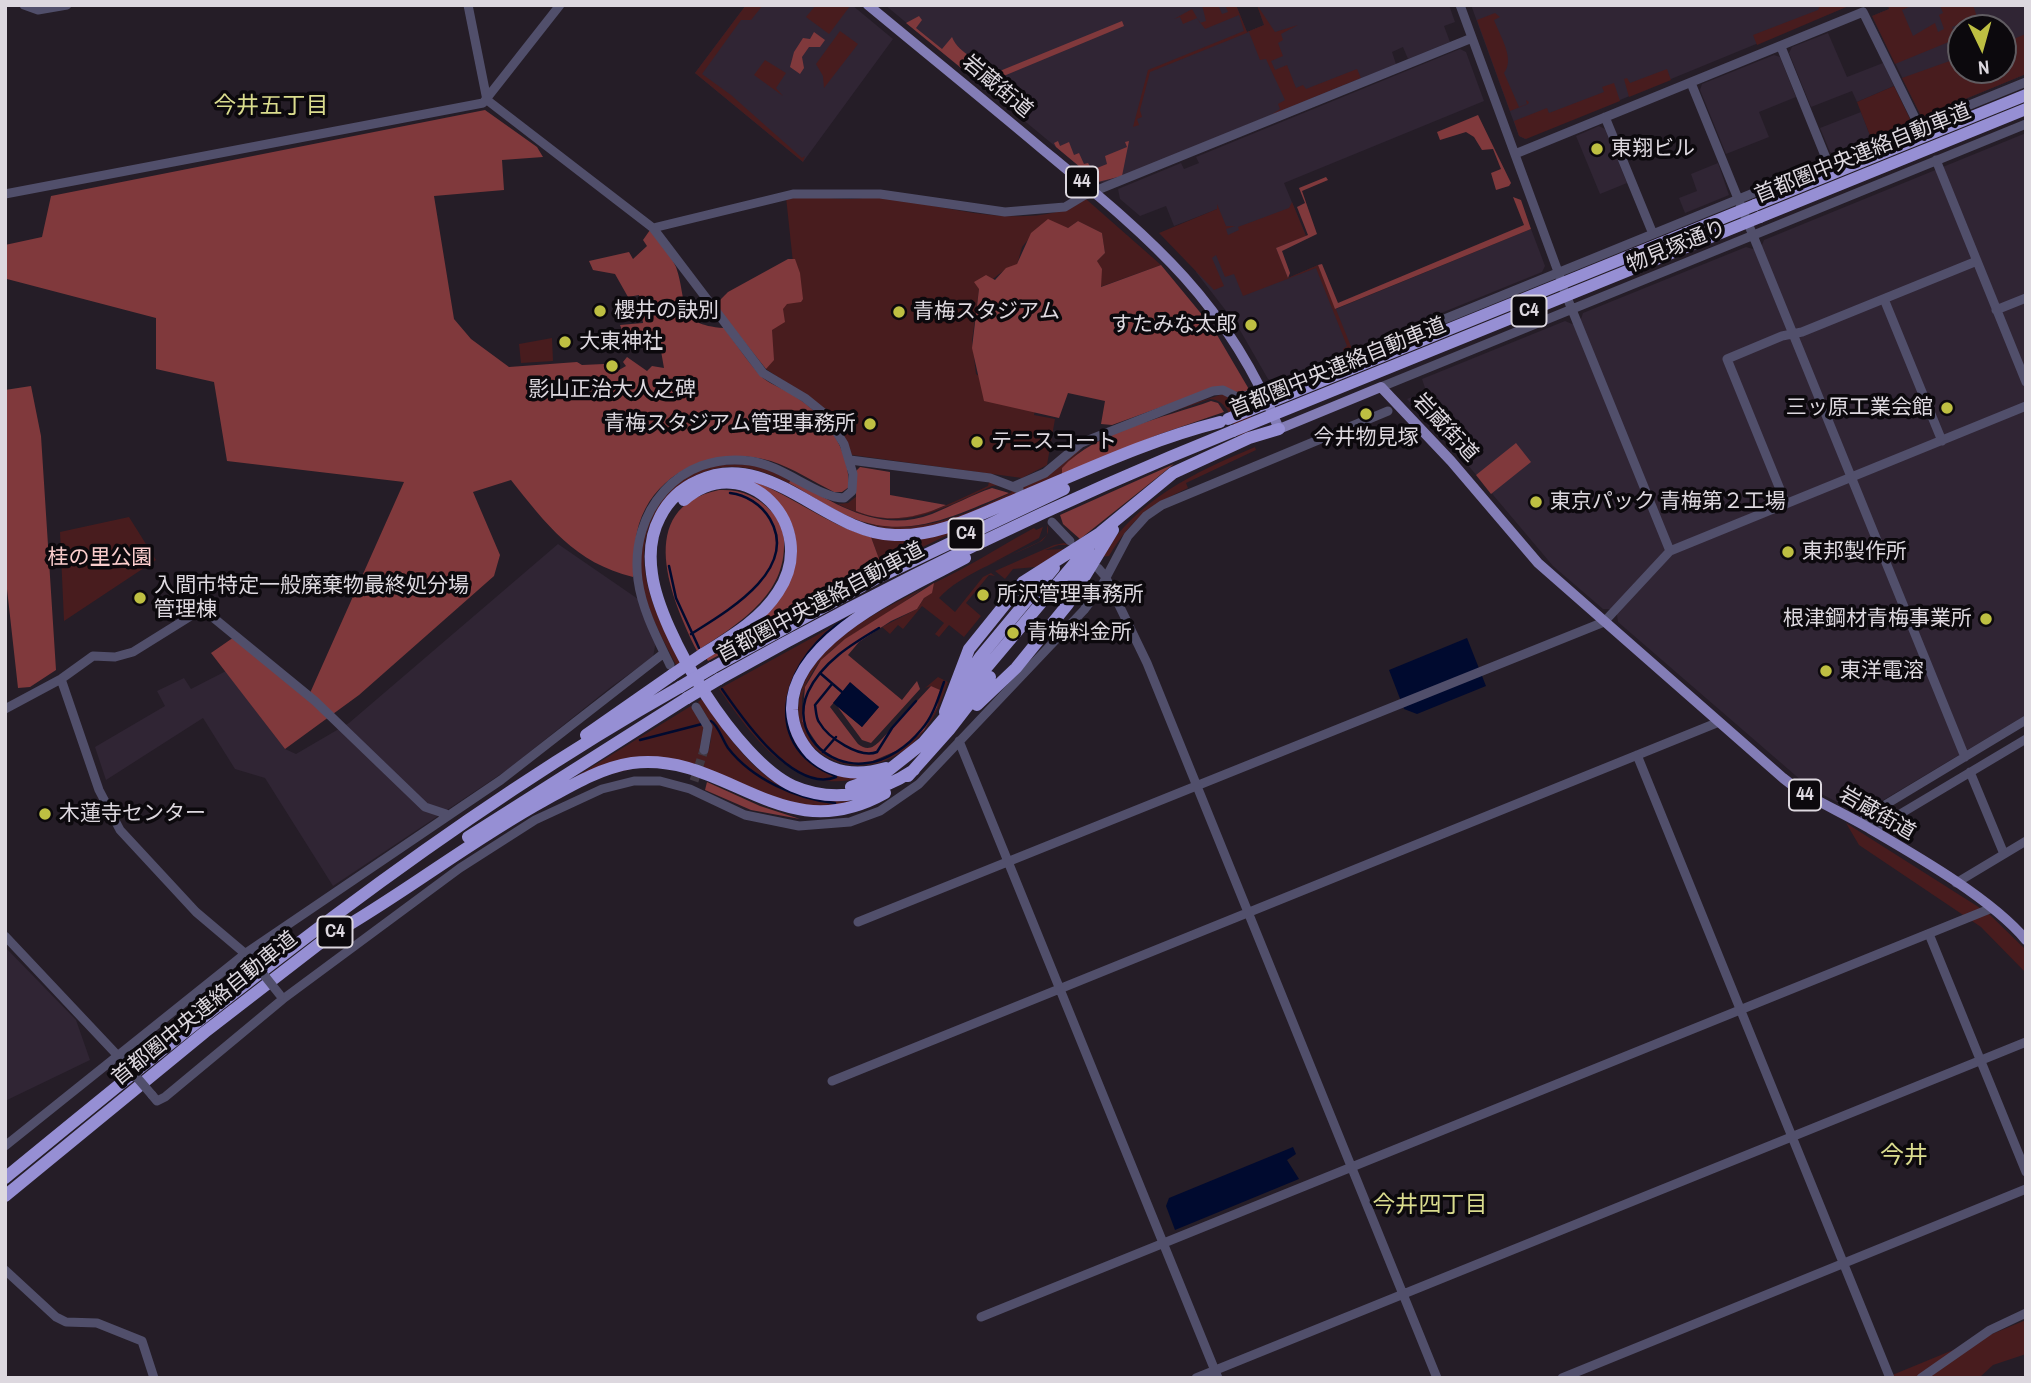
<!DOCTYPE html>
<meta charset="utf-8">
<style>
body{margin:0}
#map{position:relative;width:2031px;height:1383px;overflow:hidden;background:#251d27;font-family:"Archivo Narrow",sans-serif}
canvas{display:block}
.frame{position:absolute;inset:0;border:7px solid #ddd8df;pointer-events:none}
.north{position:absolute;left:1947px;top:14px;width:70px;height:70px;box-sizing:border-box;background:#0c090d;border:2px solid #605c61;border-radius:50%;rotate:175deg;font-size:19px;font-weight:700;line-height:28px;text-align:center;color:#ddd8df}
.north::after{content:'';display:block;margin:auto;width:24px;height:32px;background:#bebf42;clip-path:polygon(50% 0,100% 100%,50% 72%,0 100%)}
</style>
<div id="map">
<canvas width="2031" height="1383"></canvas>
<div class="frame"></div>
<div class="north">N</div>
</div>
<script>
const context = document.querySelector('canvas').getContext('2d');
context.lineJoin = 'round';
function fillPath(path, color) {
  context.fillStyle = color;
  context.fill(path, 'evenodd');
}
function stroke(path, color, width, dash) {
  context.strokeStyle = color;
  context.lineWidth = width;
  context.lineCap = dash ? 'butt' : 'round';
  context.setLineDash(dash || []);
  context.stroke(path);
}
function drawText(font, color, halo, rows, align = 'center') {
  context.font = font + ' "Archivo Narrow","Noto Sans JP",sans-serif';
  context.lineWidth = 7;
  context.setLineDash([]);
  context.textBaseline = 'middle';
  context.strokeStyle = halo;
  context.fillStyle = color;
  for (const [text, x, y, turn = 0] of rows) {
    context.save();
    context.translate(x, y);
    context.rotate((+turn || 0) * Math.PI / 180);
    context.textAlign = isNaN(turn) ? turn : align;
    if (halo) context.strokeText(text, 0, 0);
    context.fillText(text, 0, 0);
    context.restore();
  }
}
const built = new Path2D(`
 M746,5h106l41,34 -90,123 -108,-89z
 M885,5h351l11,27 17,-7 -7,-20h192l6,17 -11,4 6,16 -42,17 -5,-12 -11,5 4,12 -291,119 -7,-1z
 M1471,5h380l-326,134 -6,-3z
 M1888,5h138v69l-102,42 -4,-2 -48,-98 17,-7zM1961,28h42v42h-42z
 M1828,33l19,44 36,-14 11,23 -37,16 -5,-11 -41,16 -22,-54 3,-6z
 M1460,49l6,3 18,49 -200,82 22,53 -30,12 12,30 30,-13 18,44 195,-80 14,37 -3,6 -268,109 -6,-2 -31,-54 -41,-53 22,-63 -44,17 -8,-20 -26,10 -20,-17 -2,-10 63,-26 3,6 15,-6 -3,-6z
 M1774,55l6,2 16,40 -37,15 10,25 -43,17 -26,-64 2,-6z
 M1861,112l10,26 -38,15 -3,-1 -10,-24z
 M1599,126l6,3 22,54 -27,11 -24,-58z
 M2026,133v582l-166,99 -50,-26 -192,-166 -1,-7 -7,-6h-7l-50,-43 -97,-115 -49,-52 19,-8 -4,-12 143,-58 7,3 9,-5 2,-6 163,-66 7,2 9,-4 2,-5z
 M1718,163l11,32 -44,18 -6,-15 18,-7 -6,-17z
 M558,544l80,55 18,42 -3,16 -42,30 -104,83 -174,116 -68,-108 -30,-9 -32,-51 -97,62 -11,-33 70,-41 -8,-15 27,-13 7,11 35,-18 59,78 11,5 53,-31z
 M5,947l71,73 14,40 -85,41z`);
const green = new Path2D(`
 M746,5h17l-12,15h-10l-39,54 29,21 71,63 3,-2 -2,6 -108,-89z
 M816,5h33l1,1 -21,28 -23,-17z
 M1202,5h16l4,9 6,-2 -3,-7h11l11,27 17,-7 -7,-20 18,27 23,-7 -17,9 2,6 -5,3 5,13 -12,5 4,9 12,-5 9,23 7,-3 3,4 51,-20 4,9 -90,37 9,-6 -2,-5 7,-4 -19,-41 -6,1 -11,-28 -99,40 -10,38 2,7 -5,2 2,6 -6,2 15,-57 96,-39 -5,-16 -34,14 -8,-11 -14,6 -3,-7 -6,2 18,-10 8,14 6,-2z
 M1820,5h31l-94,40 -4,-10 65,-25z
 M1888,5h25l-11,5 11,26 22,-13 3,9 6,-3 -5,-14 4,-2 -3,-8h33l4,12 -25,10 4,12 -61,25 -23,-48 17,-7z
 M1495,13l5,4 -6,3c7,18 21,39 10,53l15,34 8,-3 -1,-4 3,2 -1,2 -18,7 -33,-91z
 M840,31l18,13 -34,44 -1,-12 -7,-12z
 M2026,34v40l-102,42 -4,-2 -18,-36 59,-21v13h42v-27z
 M765,60l21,13 -10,15 7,8 -29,-21z
 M1667,69l4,11 -42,17 -5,-18 3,-1 3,5z
 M1614,83l6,18 -94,38 -7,-3 -5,-15 33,-13 2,5 55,-21 -2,-5z
 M1894,86l16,33 -1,3 -38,16 -14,-36z
 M808,196c14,1 29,3 43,3 11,0 22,-3 33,-2 58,8 149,38 202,2l75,66 -61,22 -3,-26 8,-8 -3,-20 -24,-12 -10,7 -31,1 -15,18 -5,18c-16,4 -24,16 -38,24l-7,52 4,33 59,36 -1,5 21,4 -8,46 -25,13 -170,-23c-18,-50 -46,-58 -86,-86l1,-46 11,-25 18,-7 -10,-94z
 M1292,202l14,34 -30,12 12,30 30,-13 34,84 -8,3 -1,-3 4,-3 -31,-78 -73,28 -9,-22 -9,3 -9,-22 -4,3 12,28 -10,4 -55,-57 58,-24v-5l9,22h9l-9,3 2,6 11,-5 -1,-3 51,-19z
 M552,338l1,23 -32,2 -2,-19z
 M1223,394l15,7 15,-3 -3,33 -12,5c-6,-15 -10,-36 -28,-37l-59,20 -73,30 3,1 -19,18v7c-48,19 -114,57 -166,54 -70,-3 -125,-87 -197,-55 -19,8 -33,21 -43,38 -29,49 1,106 25,150l-5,3c-14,-28 -31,-57 -35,-89 -8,-88 69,-135 146,-100l3,7c22,12 43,28 67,37 52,19 109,-4 155,-28l-11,-7 -9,1c-57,26 -93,49 -154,18l10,-1 9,-7 -1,15c47,20 90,-6 132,-25l1,-4 25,9c33,-14 42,-23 68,-45l72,-30z
 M1255,447l1,3 -70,33 2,5c-39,18 -56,30 -79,68l-8,1c37,-58 92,-84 154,-110z
 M129,517l27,43 -92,61 -4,-89z
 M974,522l-92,45 -11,-30z
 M1047,525c3,6 0,11 -5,16 -30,15 -81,32 -103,57l16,14 28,-35 8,-4 4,3 -6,-1 -23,28 15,13 -17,21 -15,-12 -10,12 -4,-3 9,-11 -22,-17 -19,23 -5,-4 -8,9 -8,-7 35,-18 17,-26c-15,7 -27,17 -40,26 -34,23 -76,39 -90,81 -4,11 -1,20 1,31 11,49 65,50 99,25 21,-16 32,-30 35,-56l-8,-4 -6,2 13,-11 10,5c-5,13 -9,27 -17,39 -59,93 -180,24 -113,-61 33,-41 99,-67 142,-90 25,-13 49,-29 74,-42l2,2 7,-3 -4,11 -54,29 54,-25 8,-7z
 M1064,543l5,2h-10l-14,5 19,-1 -28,18 -23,2 -8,10 -10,-8 59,-26z
 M870,606l-74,69 2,70 66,32c-69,21 -110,-38 -145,-88z
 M702,699c41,60 77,111 158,101l-14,5 -45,1 -133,-46 -109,27 132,-81 13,22 -5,24 8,3c8,-23 4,-33 -9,-53z
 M1846,823l142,90 38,37v23l-45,-46 -122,-82z
 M2026,1320v34l-33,11 -14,13h-94z`);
const forest = new Path2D(`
 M919,16l3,4 -6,8 26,21 10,-12c7,18 31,23 38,38l132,-54 2,5 -142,59 -76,-62z
 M814,32l11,8 -5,7h-11l-7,10 2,11 -4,6 -10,-7 4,-15 9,-14 7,1z
 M485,110l52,37 6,10 -41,3 2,30 -70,6 20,123 17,20 38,28 68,-5 5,3 22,-1 15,6 7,-4 -3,-4 4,-5 20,14 5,-5 12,2 -3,-17 -8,2 -3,-5 3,-4 -1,-5 -4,5 -23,-6 -5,-13 23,-2 -4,-28 -11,2 -13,-23 -22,-4 -4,-9 40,-9 4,7 14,-13 -4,-6 7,-10c9,12 20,23 26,37 12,34 -1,58 48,61 12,15 23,33 36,47 8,9 23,13 33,20 32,20 56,52 56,92l-7,5h-8c-20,-10 -41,-24 -63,-31 -52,-16 -115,8 -132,63 -5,17 -5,36 -6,53 -58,-14 -87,-53 -122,-97l-38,12 27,63 -6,21 -135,119 -74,54 -74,-96 26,-18 73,58 94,-211 -177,-21 -13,-79 -58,-13v-51l-149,-39 -2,-34 37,-8 9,-41z
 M1478,115l33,68 -2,3 -13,4 -5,-17 10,-4 -8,-20 -11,1 -8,-13 -8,-5 -26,8 -3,-8z
 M1058,141l2,5 9,-4 5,13 5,-2 5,11 4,-1 4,7 15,-6 -2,-8 22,-9 -2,-5 4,-1 -7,35 -24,6 -42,-35 -2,-4z
 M1326,177l2,3 -26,11 15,43 -35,17 8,22 -2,5 -12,-30 32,-13 -11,-28 8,-4 -6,-15z
 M1513,197l8,3 10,29 -196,80 -17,-44 4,-1 16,39 186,-78z
 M1048,219l20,9 10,-7 24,12 3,20 -8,8 5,8 -1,18 60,-22 52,63 37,63 -53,3 -85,31 -11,-1 4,-23 -37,-8 -9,25 -75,-17 -12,-53 7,-59 -5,-7 12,-7 9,5 11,-12 11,-4 14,-31z
 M788,259h7l5,14 3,26 -2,3 -14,2 -4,5 2,13 -13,8 2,30 -8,9 -51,-64 13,-13z
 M31,386l10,50 15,234 -26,17 -12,1 -13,-117v-181z
 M1211,401l7,2 6,9 -67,23 -95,40v-7c34,-37 102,-50 149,-67z
 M1516,443l15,19 -40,32 -15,-19z
 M1174,464l-94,75 -17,-15 -3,-9z
 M860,467l30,5v23l56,10c-29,13 -59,19 -90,6v-40z
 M744,478c45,14 81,47 127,59l11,30 -174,94 -2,-3 85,-82c15,-51 -6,-73 -47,-98z
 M791,479c45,25 88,55 141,35 20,-8 39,-19 60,-26l17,5c-50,21 -99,47 -154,26 -23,-9 -44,-24 -66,-36z
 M719,490c22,-1 38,6 53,22 9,10 13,22 12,35 -1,51 -49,79 -87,104 -25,-50 -65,-143 22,-161z
 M934,583l-2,10 -8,5 -7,11 -26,12 -32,21 -11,13 54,45 15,-19 3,8 -49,54 -9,-3 -25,-34 25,21 17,-20 -29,-24 -20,24 28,37c9,7 15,4 22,-3l51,-55 9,4 -3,17 -13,23 -21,18 -35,15h-19l-18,-5 -11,-10 -18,-27 3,-34 16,-27 24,-21z
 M707,782l53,24 40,13 -49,-9 -46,-20z`);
const water = new Path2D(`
 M1467,638l19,48 -69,28 -13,-5 -15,-39z
 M850,682l29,25 -17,20 -29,-24z
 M1293,1147l3,7 -9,6 12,19 -124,51 -9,-24 3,-8z`);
const stream = new Path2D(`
 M669,566l7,32 23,50
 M879,628c-27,16 -57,34 -71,64 -18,39 19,77 59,71 20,-2 41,-17 54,-33 12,-13 17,-31 23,-48
 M691,634c35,-22 109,-64 79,-115 -9,-15 -24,-24 -40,-26
 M820,673l22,19
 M832,684l-17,21c1,5 1,13 4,17 9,16 41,37 58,30l15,-24 24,-27
 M722,689c20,29 72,105 114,88
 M711,721c7,4 11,18 17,27 24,31 68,51 107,55
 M640,740l62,-16
 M823,752l13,-15
 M836,776c-84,-31 -49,-125 12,-158`);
const minorTunnel = new Path2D(`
 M694,781l10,-31`);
const minor = new Path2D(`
 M24,5l14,5 29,-5
 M468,5l19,95 166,128 110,145 42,25 21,17 18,29 9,30 -1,17 -8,7c-26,0 -61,-33 -94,-37 -71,-10 -121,51 -112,119 4,30 19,58 32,85
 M1460,5l100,272
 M1781,47l47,116
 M1691,83l274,674
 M1605,117l48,117
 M1515,154l348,-142 56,114
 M1936,160l90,222
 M5,194l478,-91 77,-98
 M653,228l140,-34h87l125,18 60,-5 20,-12 387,-157
 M1564,290l106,261
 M1884,299l58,142
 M1996,310l30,-12
 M1381,387l645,-263
 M1263,393l763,-311
 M850,460l140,18 29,11
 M1015,486l30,-13 36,-30 132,-52 10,-1 16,8 23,-8
 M1786,504l-59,-145 55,-23 20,-4 175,-71
 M1052,522l18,19
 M1098,568l7,8 42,87 290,715
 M61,679l38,111 21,40 76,82 52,44
 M696,707l12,20 -4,23
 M5,709l56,-30 32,-23 22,1 18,-5 61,-38 16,1 105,86 110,106 21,7
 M2026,720l-161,97 3,10 12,-1 146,-87
 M959,741l259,637
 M1637,755l253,623
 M1970,772l34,82
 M1956,883l70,-42
 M858,922l746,-300 66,-71 356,-145
 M1929,934l97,238
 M5,936l114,121
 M832,1081l887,-359
 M152,1095l5,6 8,-4 118,-98 177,-131 75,-48 67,-31 32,-8h26l30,8 55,26 54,11 51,-4 30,-11 39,-27 165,-174 17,-23 27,-51 18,-20 16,-11 226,-94
 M5,1146l241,-193 255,-173 163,-127
 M5,1270l51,47 10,5 31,1 45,18 12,37
 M981,1317l1011,-409
 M1196,1378l830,-336
 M1562,1378l464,-189
 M1921,1378l69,-48 36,-17`);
const major = new Path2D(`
 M868,5c58,48 116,95 173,143 106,88 184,149 238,281l102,-42 70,74 87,102 245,215c26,21 55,32 84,49 48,28 124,71 159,113`);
const highway = new Path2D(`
 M1755,205l271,-110
 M1760,217l266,-108
 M684,500c61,-53 138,26 94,92 -18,28 -48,45 -75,62
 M1057,595l39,-40
 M712,668l167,-91 185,-88
 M719,679c166,-93 337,-177 514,-248
 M957,691l23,-34 74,-89
 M977,705l39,-37 52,-64 45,-74
 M945,712l24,-63 54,-67 77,-49 73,-60 76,-35 30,-9
 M586,735l86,-60
 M886,768c-27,8 -54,6 -75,-14 -11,-12 -18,-27 -19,-44 -2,-72 119,-123 173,-152
 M914,770c-36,24 -80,34 -121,16 -56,-26 -133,-152 -141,-212 -3,-20 -1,-40 8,-57 8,-16 22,-29 38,-36 71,-34 128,53 197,54 43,2 83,-20 122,-36 67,-28 132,-59 203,-77
 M908,776l41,-46 41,-53
 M851,787l29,-10 43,-34 177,-210
 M468,837l219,-139
 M330,936c74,-42 140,-95 215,-136 27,-15 55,-32 87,-37 95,-12 150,88 253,30
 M5,1178c215,-176 432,-354 675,-491
 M5,1196l200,-164 132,-102`);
const minorBridge = new Path2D(`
 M252,960l28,35
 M122,1060l30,35`);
const highwayBridge = new Path2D(`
 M1228,419l527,-214
 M1233,431l527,-214
 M672,675l31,-21
 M680,687l32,-19
 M687,698l32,-19`);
const markers = [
 [1597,149,7,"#bebf42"],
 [600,311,7,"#bebf42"],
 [899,312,7,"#bebf42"],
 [1251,325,7,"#bebf42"],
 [565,342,7,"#bebf42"],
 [612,366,7,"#bebf42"],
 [1947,408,7,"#bebf42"],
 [1366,414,7,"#bebf42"],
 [870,424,7,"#bebf42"],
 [977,442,7,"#bebf42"],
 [1536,502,7,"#bebf42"],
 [1788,552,7,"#bebf42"],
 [983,595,7,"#bebf42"],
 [140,598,7,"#bebf42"],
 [1986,619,7,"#bebf42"],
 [1013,633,7,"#bebf42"],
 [1826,671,7,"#bebf42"],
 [45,814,7,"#bebf42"]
];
const shields = [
 [1082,182,32],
 [1529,311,35],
 [966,534,35],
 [1805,795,32],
 [335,932,35]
];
const shieldNames = [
 ["44",1082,182],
 ["C4",1529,311],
 ["C4",966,534],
 ["44",1805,795],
 ["C4",335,932]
];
const streetNames = [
 ["岩蔵街道",997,87,40],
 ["首都圏中央連絡自動車道",1863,154,-22],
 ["物見塚通り",1677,247,-22],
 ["首都圏中央連絡自動車道",1338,368,-22],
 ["岩蔵街道",1445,428,47],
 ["首都圏中央連絡自動車道",821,603,-28],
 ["岩蔵街道",1877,814,30],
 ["首都圏中央連絡自動車道",205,1009,-39]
];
const poiNames = [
 ["東翔ビル",1611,149],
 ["櫻井の訣別",614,311],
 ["青梅スタジアム",913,312],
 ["すたみな太郎",1237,325,"right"],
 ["大東神社",579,342],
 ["影山正治大人之碑",612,390,"center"],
 ["三ッ原工業会館",1933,408,"right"],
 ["青梅スタジアム管理事務所",856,424,"right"],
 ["今井物見塚",1366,438,"center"],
 ["テニスコート",991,442],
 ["東京パック 青梅第２工場",1550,502],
 ["東邦製作所",1802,552],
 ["入間市特定一般廃棄物最終処分場",154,586],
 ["管理棟",154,610],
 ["所沢管理事務所",997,595],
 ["根津鋼材青梅事業所",1972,619,"right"],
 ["青梅料金所",1027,633],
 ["東洋電溶",1840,671],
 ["木蓮寺センター",59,814]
];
const parkNames = [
 ["桂の里公園",100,558]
];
const neighbourhoodNames = [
 ["今井五丁目",271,107],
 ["今井四丁目",1430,1206]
];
const quarterNames = [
 ["今井",1904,1157]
];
fillPath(built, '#302534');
fillPath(green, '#481c1e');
fillPath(forest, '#80393c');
fillPath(water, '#000a2f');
stroke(stream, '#000a2f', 2.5);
stroke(minorTunnel, '#413943', 9, [9, 4.5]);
stroke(minor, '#514f6b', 9);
stroke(major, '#837db6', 10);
stroke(highway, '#968fd4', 12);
stroke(minorBridge, '#514f6b', 9);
stroke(highwayBridge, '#968fd4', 12);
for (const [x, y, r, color] of markers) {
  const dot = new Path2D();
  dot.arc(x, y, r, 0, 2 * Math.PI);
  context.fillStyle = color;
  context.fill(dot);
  stroke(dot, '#0c090d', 2.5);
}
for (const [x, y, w] of shields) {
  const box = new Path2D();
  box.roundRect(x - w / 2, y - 15.5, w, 31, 5);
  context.fillStyle = '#0c090d';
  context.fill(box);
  stroke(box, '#ddd8df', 2);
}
drawText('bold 19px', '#ddd8df', null, shieldNames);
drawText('21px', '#ddd8df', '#0c090d', streetNames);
drawText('21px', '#ddd8df', '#0c090d', poiNames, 'left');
drawText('21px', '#facdcc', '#0c090d', parkNames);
drawText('23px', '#dadc8e', '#0c090d', neighbourhoodNames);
drawText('24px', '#dadc8e', '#0c090d', quarterNames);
</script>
